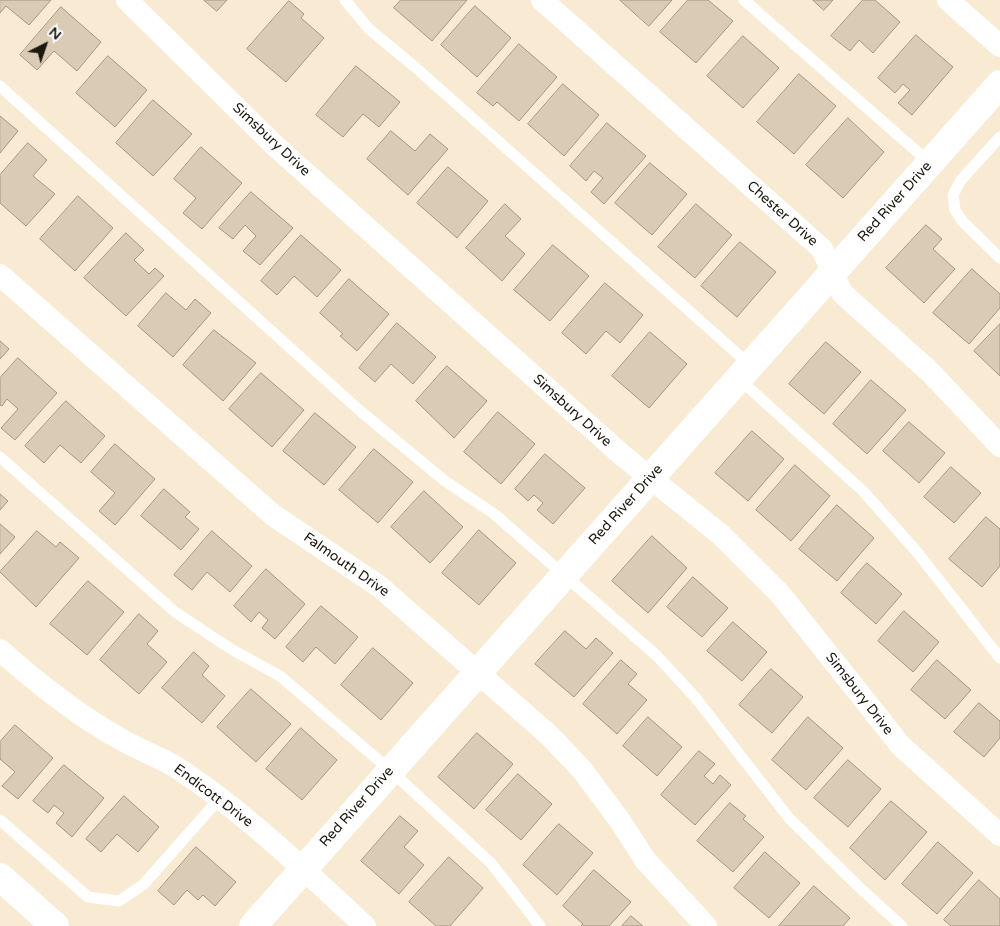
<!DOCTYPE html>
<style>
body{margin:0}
#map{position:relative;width:1000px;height:926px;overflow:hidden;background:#f9ebd3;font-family:"Varela Round",sans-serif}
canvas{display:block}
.north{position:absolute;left:20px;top:20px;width:50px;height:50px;-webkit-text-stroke:4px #fff;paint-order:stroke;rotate:41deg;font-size:14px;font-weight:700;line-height:20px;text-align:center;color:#1c170f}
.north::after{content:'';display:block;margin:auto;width:18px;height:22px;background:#1c170f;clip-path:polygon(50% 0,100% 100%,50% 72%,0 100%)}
</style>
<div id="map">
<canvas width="1000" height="926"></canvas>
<div class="north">N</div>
</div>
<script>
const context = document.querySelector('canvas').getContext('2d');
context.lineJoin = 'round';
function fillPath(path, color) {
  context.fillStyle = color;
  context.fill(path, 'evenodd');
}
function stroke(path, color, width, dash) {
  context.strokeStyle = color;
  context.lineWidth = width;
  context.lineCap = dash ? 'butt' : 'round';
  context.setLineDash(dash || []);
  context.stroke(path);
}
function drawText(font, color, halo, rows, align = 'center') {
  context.font = font + ' "Varela Round",sans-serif';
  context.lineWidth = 4.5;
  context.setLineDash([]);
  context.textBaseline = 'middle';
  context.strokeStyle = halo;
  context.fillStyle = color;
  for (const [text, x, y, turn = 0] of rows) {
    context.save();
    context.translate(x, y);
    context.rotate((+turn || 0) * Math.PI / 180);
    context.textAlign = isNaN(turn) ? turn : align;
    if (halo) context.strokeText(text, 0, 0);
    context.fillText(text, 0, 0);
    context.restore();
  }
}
const building = new Path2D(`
 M0,0h51l-22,25 -23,-19 -6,7z
 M204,0h23l-10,11z
 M401,0h66l-35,41 -38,-33z
 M620,0h52l-23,26z
 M688,0h20l25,21 -37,42 -36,-31z
 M813,0h20l-9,10z
 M863,0h12l25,22 -27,31 -14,-13 -9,11 -19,-15z
 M289,1l15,13 -3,4 23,20 -38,44 -39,-33z
 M475,6l36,32 -34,39 -36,-32z
 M61,7l40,35 -24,29 -23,-20 -17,19 -17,-15z
 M916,35l37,32 -41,48 -14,-12 12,-13 -7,-6 -8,9 -17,-15z
 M743,36l36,32 -36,40 -36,-32z
 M519,44l38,33 -38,44 -22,-19 -4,4 -16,-13z
 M108,56l39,34 -32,37 -39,-34z
 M356,66l44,36 -21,25 -16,-13 -20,23 -27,-22z
 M799,74l37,32 -42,48 -37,-32z
 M563,84l36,31 -35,41 -36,-32z
 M153,100l39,34 -39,42 -37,-33z
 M0,116l18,15 -18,22z
 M848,118l36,34 -41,46 -37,-33z
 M607,123l39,33 -42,48 -13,-12 12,-14 -9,-7 -8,10 -16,-15z
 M391,131l24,20 15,-17 18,15 -40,46 -41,-36z
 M28,143l19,17 -14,16 22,18 -29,32 -26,-23v-28z
 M201,147l41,36 -40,46 -19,-16 13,-15 -22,-19z
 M650,163l37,31 -35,41 -37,-32z
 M448,167l40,34 -31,37 -40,-35z
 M251,192l42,36 -33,37 -17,-14 13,-15 -11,-11 -12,14 -14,-11z
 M78,196l35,32 -38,43 -35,-32z
 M505,204l16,15 -16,17 20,18 -23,27 -36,-33z
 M696,204l36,31 -37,43 -37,-31z
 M926,225l16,14 -9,10 22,20 -31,34 -38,-35z
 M126,233l18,17 -10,10 15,14 6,-6 9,8 -38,40 -42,-38z
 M301,235l40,35 -24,27 -23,-21 -17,19 -16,-14z
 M740,242l36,30 -39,45 -36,-31z
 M553,245l36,31 -39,45 -36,-31z
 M972,269l28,25v14l-31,36 -36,-31z
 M349,279l40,35 -32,37 -17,-15 3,-2 -23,-21z
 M605,283l38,32 -23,28 -14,-12 -20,23 -24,-21z
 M166,293l20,17 9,-11 16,14 -38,44 -35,-31z
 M397,323l39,34 -23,27 -22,-20 -16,18 -16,-14z
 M1000,324v52l-26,-25z
 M214,330l42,33 -33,38 -40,-36z
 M650,332l37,32 -38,44 -37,-32z
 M0,341l9,8 -9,10z
 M826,342l35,30 -37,42 -35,-30z
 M18,358l39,35 -42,47 -14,-12 17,-19 -11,-10 -5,7 -2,-1v-27z
 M447,366l40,35 -33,37 -38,-37z
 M261,373l43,37 -32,37 -43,-38z
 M871,380l35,30 -39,44 -34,-30z
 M66,401l39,35 -24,27 -21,-18 -16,18 -19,-17z
 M498,412l37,32 -34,40 -37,-32z
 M315,413l41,34 -32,38 -41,-34z
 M909,422l36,31 -26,30 -36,-32z
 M752,431l32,28 -36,42 -33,-28z
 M115,444l40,35 -40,46 -16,-14 16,-18 -24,-21z
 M374,449l39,33 -35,41 -39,-33z
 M545,454l40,34 -32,36 -16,-14 6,-7 -9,-8 -6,6 -13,-12z
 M795,465l35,31 -39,45 -35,-31z
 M951,467l30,26 -27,30 -30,-26z
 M164,489l26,23 -5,5 14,12 -18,21 -40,-34z
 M424,491l39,36 -33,36 -39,-36z
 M0,494l8,7 -8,9z
 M837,505l37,33 -37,43 -38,-32z
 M986,517l14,12v37l-18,21 -33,-28z
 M0,524l15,13 -15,17z
 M479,530l37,33 -37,42 -37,-32z
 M37,531l19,16 4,-5 19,16 -43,49 -36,-35z
 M212,531l40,35 -22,26 -23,-20 -15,18 -18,-15z
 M652,536l35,32 -39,45 -36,-32z
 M867,563l35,31 -26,30 -35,-31z
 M266,569l39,35 -30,35 -13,-11 6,-8 -9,-8 -8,10 -17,-16z
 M693,577l35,31 -26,29 -35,-30z
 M88,581l36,31 -37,43 -37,-31z
 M321,606l37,31 -23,27 -19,-17 -13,15 -17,-15z
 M904,611l35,31 -26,30 -35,-31z
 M139,614l19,17 -11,13 20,18 -28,32 -39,-34z
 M733,622l34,30 -25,29 -35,-30z
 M565,631l21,18 10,-11 17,15 -39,44 -39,-33z
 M373,648l40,35 -32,37 -40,-35z
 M194,652l15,14 -7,9 23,21 -23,27 -40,-35z
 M621,660l16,14 -9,10 19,16 -30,34 -34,-30z
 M937,660l34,30 -26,29 -34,-29z
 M771,669l32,28 -31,36 -33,-28z
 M251,689l40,35 -35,38 -39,-35z
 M979,703l21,18v17l-16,19 -30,-25z
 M648,717l34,30 -25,29 -34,-30z
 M808,717l35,31 -37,42 -34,-30z
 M15,725l38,33 -35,41 -16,-13 13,-14 -15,-13v-17z
 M301,728l36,32 -35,40 -36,-31z
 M477,733l36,31 -39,45 -36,-32z
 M699,751l16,13 -11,12 9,8 7,-9 11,10 -36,40 -34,-30z
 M848,760l33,29 -33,38 -34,-29z
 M64,765l40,33 -32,39 -16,-14 8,-10 -10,-8 -6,8 -15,-12z
 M518,774l34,30 -31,36 -35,-30z
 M124,796l35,31 -21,25 -21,-18 -16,18 -15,-13z
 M891,801l36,31 -42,48 -35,-32z
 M730,803l16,13 -3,3 21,18 -31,35 -36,-31z
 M400,816l18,15 -14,16 20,18 -25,29 -38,-33z
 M559,824l34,29 -36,42 -34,-30z
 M938,842l35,31 -36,41 -35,-30z
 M196,847l40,35 -21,24 -12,-11 -5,5 -11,-10 -13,15 -16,-14z
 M765,852l35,31 -31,35 -35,-30z
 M449,857l34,31 -33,38h-14l-27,-24z
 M594,870l37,32 -22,24h-28l2,-2 -20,-18z
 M979,880l21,19v27h-49l-7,-6z
 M814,886l36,32 -7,8h-64z
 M631,916l12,10h-21z`);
const lane = new Path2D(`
 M345,0l24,29 46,38 335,298
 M744,0l186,163
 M0,86l359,324 86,71 48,32 163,142 39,42 94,121 70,69 43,39
 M1000,137l-39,43 -8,15 2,15 8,12 37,36
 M738,378l125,113 54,61 83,106
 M0,457l175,155 56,37 49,27 110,94 101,93 49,63
 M0,820l88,77 31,4 24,-16 77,-87`);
const street = new Path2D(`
 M127,0l145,143 95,85 255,227 99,80 60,60 120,151 99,89
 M542,0l280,249 20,44 88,79 70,74
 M948,0l52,46
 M0,275l273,240 107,72 170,149 33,35 37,50 26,40 60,65
 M0,650c38,34 77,65 122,90 18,10 37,17 54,27 69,45 129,104 189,159`);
const secondary = new Path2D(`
 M0,877l55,49
 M253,926l747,-842`);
const streetNames = [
 ["Simsbury Drive",271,140,43],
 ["Red River Drive",895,202,-48],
 ["Chester Drive",782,214,42],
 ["Simsbury Drive",572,411,42],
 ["Red River Drive",626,505,-48],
 ["Falmouth Drive",346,565,35],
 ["Simsbury Drive",859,694,52],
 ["Endicott Drive",213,796,37],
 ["Red River Drive",357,807,-48]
];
fillPath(building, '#d9cbb4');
stroke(building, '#a49782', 1);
stroke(lane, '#fff', 11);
stroke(street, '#fff', 22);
stroke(secondary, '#fff', 28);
drawText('14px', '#1c170f', '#fff', streetNames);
</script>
